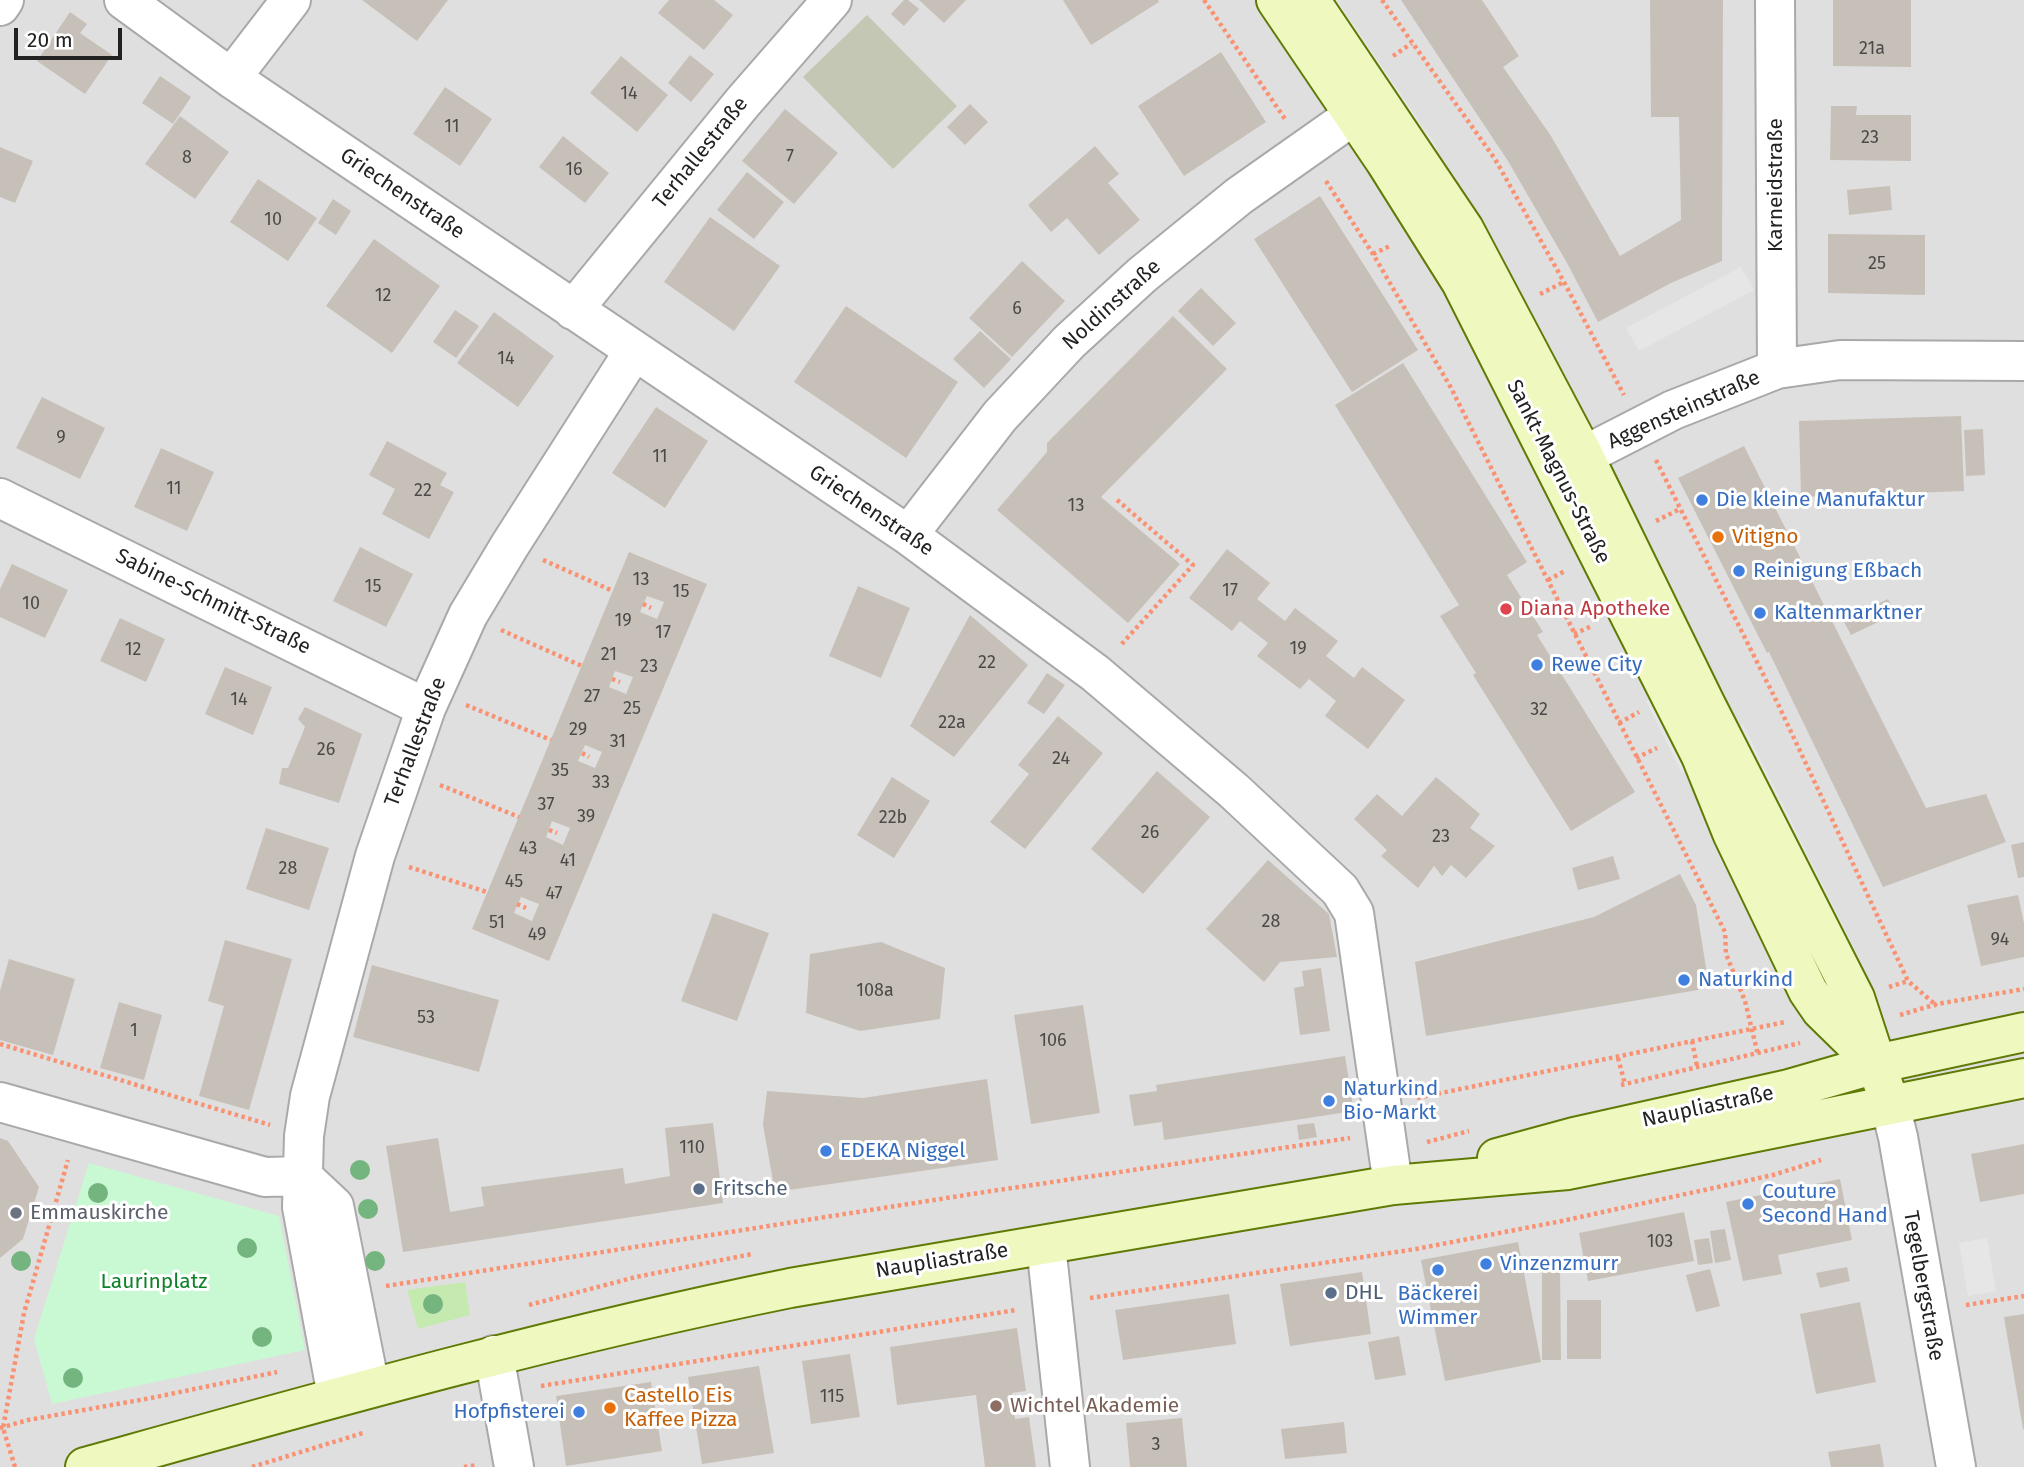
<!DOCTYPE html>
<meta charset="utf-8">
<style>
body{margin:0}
#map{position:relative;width:2024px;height:1467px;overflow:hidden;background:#f2f0e9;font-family:"Fira Sans",sans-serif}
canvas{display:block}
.scale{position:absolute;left:14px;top:28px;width:108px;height:32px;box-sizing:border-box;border:4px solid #222;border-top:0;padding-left:9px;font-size:21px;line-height:24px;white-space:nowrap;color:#222;-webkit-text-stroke:5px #fff;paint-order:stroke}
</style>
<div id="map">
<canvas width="2024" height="1467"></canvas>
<div class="scale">20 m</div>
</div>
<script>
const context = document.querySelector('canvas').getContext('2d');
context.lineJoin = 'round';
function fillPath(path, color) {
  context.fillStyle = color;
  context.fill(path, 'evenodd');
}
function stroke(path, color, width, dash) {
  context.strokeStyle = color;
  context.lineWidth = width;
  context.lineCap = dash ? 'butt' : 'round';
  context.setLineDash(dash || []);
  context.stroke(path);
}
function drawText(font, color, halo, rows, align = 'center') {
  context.font = font + ' "Fira Sans",sans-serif';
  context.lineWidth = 6;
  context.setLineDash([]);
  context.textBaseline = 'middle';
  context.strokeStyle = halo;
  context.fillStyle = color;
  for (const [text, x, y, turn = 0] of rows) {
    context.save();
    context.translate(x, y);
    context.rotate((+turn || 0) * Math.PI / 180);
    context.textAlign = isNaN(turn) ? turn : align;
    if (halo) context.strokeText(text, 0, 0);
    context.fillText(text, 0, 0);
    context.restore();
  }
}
const residential = new Path2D(`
 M0,0h2024v1467h-2024z`);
const construction = new Path2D(`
 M867,15l90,91 -64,63 -90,-92z`);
const grass = new Path2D(`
 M465,1282l5,33 -52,14 -11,-39z`);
const park = new Path2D(`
 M89,1163l190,53 26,134 -253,54 -18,-65z`);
const parking = new Path2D(`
 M1324,0h13l101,149 -9,6z
 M1741,267l13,23 -115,61 -13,-23z
 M1599,575l96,192 -13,6 -36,-72 3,-2 -59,-119z
 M1743,724l118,238 -9,4 -119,-238z
 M1987,1238l9,53 -28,5 -9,-53z`);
const building = new Path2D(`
 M362,0h86l-31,41z
 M669,0h45l19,15 -29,35 -46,-37z
 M904,0h4l11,9 -15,17 -13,-12z
 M919,0h47l-22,23z
 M1063,0h95l1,2 -68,43z
 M1401,0h81l37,56 -16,11 48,69 69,120 61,-36 -2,-103h-28l-1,-117h73l-1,261 -51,22 -73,39 -31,-59 -59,-102z
 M1833,0h78v67l-78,-1z
 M70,12l17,12 -7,9 32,22 -27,39 -48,-33z
 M1221,52l45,70 -82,54 -46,-70z
 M690,55l24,19 -23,28 -23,-19z
 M621,56l47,39 -31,37 -47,-39z
 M160,76l31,21 -18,27 -31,-21z
 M445,87l47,32 -32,47 -47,-32z
 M970,104l18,18 -23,23 -18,-18z
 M1831,106h26l-1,9h55v46l-81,-1z
 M785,109l53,44 -44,51 -52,-43z
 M180,116l49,36 -34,47 -50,-35z
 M563,136l46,37 -24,30 -46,-36z
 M1095,146l24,28 -11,9 32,37 -41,35 -32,-37 -16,14 -23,-27z
 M0,147l33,14 -18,42 -15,-6z
 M747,172l37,30 -30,37 -37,-29z
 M258,179l59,39 -29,43 -58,-39z
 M1890,186l2,24 -43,5 -2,-25z
 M1320,196l98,154 -66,42 -98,-153z
 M333,199l18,12 -15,24 -18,-12z
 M710,217l70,49 -46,65 -70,-49z
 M1828,234l97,1v60l-97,-2z
 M374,239l66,47 -48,67 -66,-47z
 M1022,261l43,40 -53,56 -43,-39z
 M1201,288l35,35 -23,23 -35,-35z
 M846,306l112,76 -52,76 -112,-76z
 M455,310l24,16 -23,32 -23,-16z
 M494,312l60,44 -36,51 -61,-44z
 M1173,316l54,53 -126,128 79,67 -52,59 -131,-113 50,-58v-9z
 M980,331l31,28 -27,29 -31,-29z
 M1403,363l124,199 -20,13 36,57 -6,3 98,157 -64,39 -98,-156 3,-2 -36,-57 19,-11 -124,-200z
 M42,397l63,31 -25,51 -64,-31z
 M656,407l52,34 -43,67 -53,-35z
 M1961,416l3,75 -163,6 -2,-76z
 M1983,429l2,46 -19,1 -2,-46z
 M387,441l60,32 -7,12 14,7 -25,47 -47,-25 13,-25 -26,-14z
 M1744,446l182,362 60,-14 20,48 -123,45 -114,-235 -2,1 -89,-175z
 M161,448l53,24 -27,59 -53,-24z
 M360,547l53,27 -27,53 -53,-26z
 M1227,549l43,34 -13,16 28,22 10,-13 43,33 -12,15 28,22 8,-11 43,33 -37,49 -43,-33 11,-15 -27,-22 -9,10 -43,-33 11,-13 -28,-22 -8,10 -43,-33z
 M629,552l78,32 -158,377 -77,-32zM647,596l17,6 -7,17 -17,-7zM615,671l18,6 -7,17 -17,-7zM585,745l17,7 -7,16 -17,-7zM552,821l18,7 -7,17 -17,-8zM521,897l18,7 -7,17 -18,-8z
 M12,564l56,26 -23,48 -45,-21v-28z
 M858,586l52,22 -29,70 -52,-22z
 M1888,599l7,15 -44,21 -8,-15z
 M970,615l58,50 -74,92 -44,-31z
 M120,618l45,21 -19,43 -46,-21z
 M225,667l47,20 -19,48 -48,-21z
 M1047,673l18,12 -21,29 -17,-11z
 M305,707l57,27 -23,69 -60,-19 3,-16h6l17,-41 -7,-8z
 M1058,716l45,37 -78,96 -35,-27 39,-48 -11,-9z
 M1157,771l53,46 -67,77 -52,-45z
 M892,777l38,24 -36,57 -37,-23z
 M1436,777l44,37 -10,14 25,18 -29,32 -15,-13 -9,11 -8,-10 -16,22 -37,-32 6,-6 -33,-31 23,-25 25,22z
 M266,828l63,20 -20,62 -63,-21z
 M2024,842v35l-6,1 -7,-33z
 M1613,856l7,23 -42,11 -6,-22z
 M1268,860l61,54 8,43 -57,5 -16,20 -58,-53z
 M1680,874l16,31 12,75 -10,10 -272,46 -11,-74 179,-45z
 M2018,895l6,28v34l-43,9 -14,-61z
 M713,913l56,20 -32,88 -56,-20z
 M225,940l67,19 -43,151 -50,-14 25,-90 -16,-5z
 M881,942l64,26 -5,51 -80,12 -54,-18 4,-59z
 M9,959l66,20 -22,76 -53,-15v-49z
 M372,965l127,35 -20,72 -126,-35z
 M1321,968l9,63 -30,4 -6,-47 10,-2 -2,-15z
 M119,1002l43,13 -18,65 -44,-12z
 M1083,1005l17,108 -69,11 -17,-109z
 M1345,1056l9,55 -190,29 -2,-18 -28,4 -5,-31 28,-4 -1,-6z
 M987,1079l11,81 -223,32 -12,-67 4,-34 96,7z
 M713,1123l10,80 -320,49 -17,-106 52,-8 12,74 34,-6 -3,-19 142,-19 2,16 45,-8 -5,-48z
 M1314,1123l3,14 -18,3 -2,-15z
 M0,1138l8,3 31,46 -16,52 -23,19z
 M2024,1144v50l-44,8 -9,-48z
 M1840,1179l12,61 -74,15 4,19 -39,7 -17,-79z
 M1684,1212l10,49 -106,20 -9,-48z
 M1725,1229l6,31 -16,3 -5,-32z
 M1709,1238l4,25 -15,2 -4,-25z
 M1518,1242l23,120 -96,19 -24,-121z
 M1542,1267h18l1,93h-19z
 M1847,1267l3,14 -30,7 -4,-15z
 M1710,1269l10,37 -24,6 -10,-37z
 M1362,1272l9,62 -81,12 -10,-62z
 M1229,1294l7,50 -113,16 -8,-50z
 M1567,1300h34v59h-34z
 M1860,1302l16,80 -60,12 -16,-80z
 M2024,1314v115h-1l-19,-112z
 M1017,1328l9,63 -14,2 3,26 14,-2 7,50h-51l-9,-72 -79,10 -7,-58z
 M1399,1336l7,39 -31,5 -7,-38z
 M850,1354l10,63 -49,7 -9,-63z
 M759,1366l15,87 -72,11 -14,-87z
 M651,1382l11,69 -96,15 -10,-70z
 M1182,1418l5,49h-57l-4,-44z
 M1344,1422l3,31 -62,6 -4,-30z
 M1880,1444l4,23h-53l-3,-15z`);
const path = new Path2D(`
 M1204,0l81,119
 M1382,0l113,159 69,123 60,113
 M1393,56l19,-13
 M1326,181l47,73 77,132 275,546 1,22 19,47 13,54
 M1373,254l19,-9
 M1540,294l24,-12
 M1656,460l121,242 131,279 29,25
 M1117,500l76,65 -73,81
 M1656,521l24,-12
 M543,560l70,31
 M1548,580l17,-9
 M643,604l8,4
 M501,630l81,36
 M1574,634l18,-8
 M612,679l8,3
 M466,705l85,35
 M1619,723l20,-11
 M582,753l7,4
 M1636,758l21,-10
 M440,785l79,32
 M549,830l8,3
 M409,867l78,25
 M517,904l9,4
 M1889,987l19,-6
 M1900,1015l37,-11 87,-15
 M1692,1041l5,25
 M0,1044l270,81
 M1618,1058l7,26
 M1621,1085l179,-42
 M1417,1098l368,-76
 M1427,1142l42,-11
 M386,1286l599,-94 365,-54
 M1090,1298l326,-49 146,-28 211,-46 48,-15
 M529,1305l107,-28 116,-23
 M1966,1305l58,-9
 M541,1386l475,-76
 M0,1428l28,-8 123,-22 126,-26
 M15,1467l-12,-39 21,-115 44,-153
 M252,1467l111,-34
 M464,1467l13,-2`);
const street = new Path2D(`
 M124,0l107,78 677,457 187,138 139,118 106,99 14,23 39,272
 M1775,0l2,369
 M0,6l4,-6
 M231,78l60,-78
 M573,310l170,-208 89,-102
 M1558,469l115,-59 104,-41 63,-9 184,1
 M0,498l426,210
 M908,535l92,-119 69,-74 73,-67 97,-79 115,-81
 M0,1102l265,75 37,-1 32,30 36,181
 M1890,1105l8,32 58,330
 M1046,1245l24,222
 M494,1355l20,112
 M337,1396l-35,-189 2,-71 6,-40 65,-240 51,-148 42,-93 42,-70 124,-194`);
const secondary = new Path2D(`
 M1276,0l109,161 76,121 240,474 32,79 75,156 13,19 51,50
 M1310,0l154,229 120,227 121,247 150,295 35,107
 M1497,1158l77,-21 215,-48 87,-25 148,-32
 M85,1467c234,-65 467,-131 705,-179l603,-103 175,-15 456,-92`);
const trees = [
 [360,1170],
 [98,1193],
 [368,1209],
 [247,1248],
 [21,1261],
 [375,1261],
 [433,1304],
 [262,1337],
 [73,1378]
];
const markers = [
 [1702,500,7,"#3f7fe0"],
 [1718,537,7,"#e8710a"],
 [1739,571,7,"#3f7fe0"],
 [1506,609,7,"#e0444e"],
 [1760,613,7,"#3f7fe0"],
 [1537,665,7,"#3f7fe0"],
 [1684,980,7,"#3f7fe0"],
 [1329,1101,7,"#3f7fe0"],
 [826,1151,7,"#3f7fe0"],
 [699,1189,7,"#5c6f8a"],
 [1748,1204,7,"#3f7fe0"],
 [16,1213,7,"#6b7280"],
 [1486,1264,7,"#3f7fe0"],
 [1438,1270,7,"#3f7fe0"],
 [1331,1293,7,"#5c6f8a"],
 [996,1406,7,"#8d6e63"],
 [610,1408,7,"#e8710a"],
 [579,1412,7,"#3f7fe0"]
];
const numberNames = [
 ["21a",1872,49],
 ["14",629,94],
 ["11",452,127],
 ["23",1870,138],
 ["7",790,157],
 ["8",187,158],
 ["16",574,170],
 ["10",273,220],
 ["25",1877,264],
 ["12",383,296],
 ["6",1017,309],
 ["14",506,359],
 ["9",61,438],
 ["11",660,457],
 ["11",174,489],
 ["22",423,491],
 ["13",1076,506],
 ["13",641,580],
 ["15",373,587],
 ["17",1230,591],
 ["15",681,592],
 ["10",31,604],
 ["19",623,621],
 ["17",663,633],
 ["19",1298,649],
 ["12",133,650],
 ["21",609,655],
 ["22",987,663],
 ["23",649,667],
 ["27",592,697],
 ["14",239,700],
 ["25",632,709],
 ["32",1539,710],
 ["22a",952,723],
 ["29",578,730],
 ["31",618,742],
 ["26",326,750],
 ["24",1061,759],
 ["35",560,771],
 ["33",601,783],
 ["37",546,805],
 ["39",586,817],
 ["22b",893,818],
 ["26",1150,833],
 ["23",1441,837],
 ["43",528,849],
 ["41",568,861],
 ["28",288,869],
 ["45",514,882],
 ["47",554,894],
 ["28",1271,922],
 ["51",497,923],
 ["49",537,935],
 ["94",2000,940],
 ["108a",875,991],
 ["53",426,1018],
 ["1",134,1031],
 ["106",1053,1041],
 ["110",692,1148],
 ["103",1660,1242],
 ["115",832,1397],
 ["3",1156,1445]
];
const streetNames = [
 ["Terhallestraße",701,153,-51],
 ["Karneidstraße",1776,185,-90],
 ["Griechenstraße",402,194,34],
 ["Noldinstraße",1112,305,-42],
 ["Aggensteinstraße",1684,410,-24],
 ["Sankt-Magnus-Straße",1558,472,63],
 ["Griechenstraße",871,511,34],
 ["Sabine-Schmitt-Straße",213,602,26],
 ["Terhallestraße",416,742,-69],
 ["Naupliastraße",1708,1107,-12],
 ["Naupliastraße",942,1261,-9],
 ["Tegelbergstraße",1923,1286,80]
];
const shopNames = [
 ["Die kleine Manufaktur",1716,500],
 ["Reinigung Eßbach",1753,571],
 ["Kaltenmarktner",1774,613],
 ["Rewe City",1551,665],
 ["Naturkind",1698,980],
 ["Naturkind",1343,1089],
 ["Bio-Markt",1343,1113],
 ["EDEKA Niggel",840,1151],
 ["Couture",1762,1192],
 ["Second Hand",1762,1216],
 ["Vinzenzmurr",1500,1264],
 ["Bäckerei",1438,1294,"center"],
 ["Wimmer",1438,1318,"center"],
 ["Hofpfisterei",565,1412,"right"]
];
const foodNames = [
 ["Vitigno",1732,537],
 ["Castello Eis",624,1396],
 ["Kaffee Pizza",624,1420]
];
const healthNames = [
 ["Diana Apotheke",1520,609]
];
const serviceNames = [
 ["Fritsche",713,1189],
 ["DHL",1345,1293]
];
const worshipNames = [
 ["Emmauskirche",30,1213]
];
const parkNames = [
 ["Laurinplatz",154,1282]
];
const educationNames = [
 ["Wichtel Akademie",1010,1406]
];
fillPath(residential, '#e0dfdf');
fillPath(construction, '#c4c7b4');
fillPath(grass, '#c5eab0');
fillPath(park, '#c8f9d3');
fillPath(parking, '#e6e6e6');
fillPath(building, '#c7c0b8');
stroke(street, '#a9a9a9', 42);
stroke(secondary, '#5f7b06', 42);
stroke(path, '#f99273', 4.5, [3.5, 3.5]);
stroke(street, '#fff', 38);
stroke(secondary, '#eff9bf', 38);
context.fillStyle = '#74b47e';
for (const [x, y] of trees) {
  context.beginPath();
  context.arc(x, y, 10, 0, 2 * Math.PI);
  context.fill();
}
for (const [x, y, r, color] of markers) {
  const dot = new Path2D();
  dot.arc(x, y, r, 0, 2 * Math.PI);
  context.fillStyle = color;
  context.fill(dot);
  stroke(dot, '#fff', 2.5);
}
drawText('18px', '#4b4a48', null, numberNames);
drawText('21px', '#222', '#fff', streetNames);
drawText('21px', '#366cbe', '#fff', shopNames, 'left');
drawText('21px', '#c56008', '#fff', foodNames, 'left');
drawText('21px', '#be3a42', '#fff', healthNames, 'left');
drawText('21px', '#4e5e75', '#fff', serviceNames, 'left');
drawText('21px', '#5b616d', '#fff', worshipNames, 'left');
drawText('21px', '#0d8227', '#fff', parkNames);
drawText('21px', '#785e54', '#fff', educationNames, 'left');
</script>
